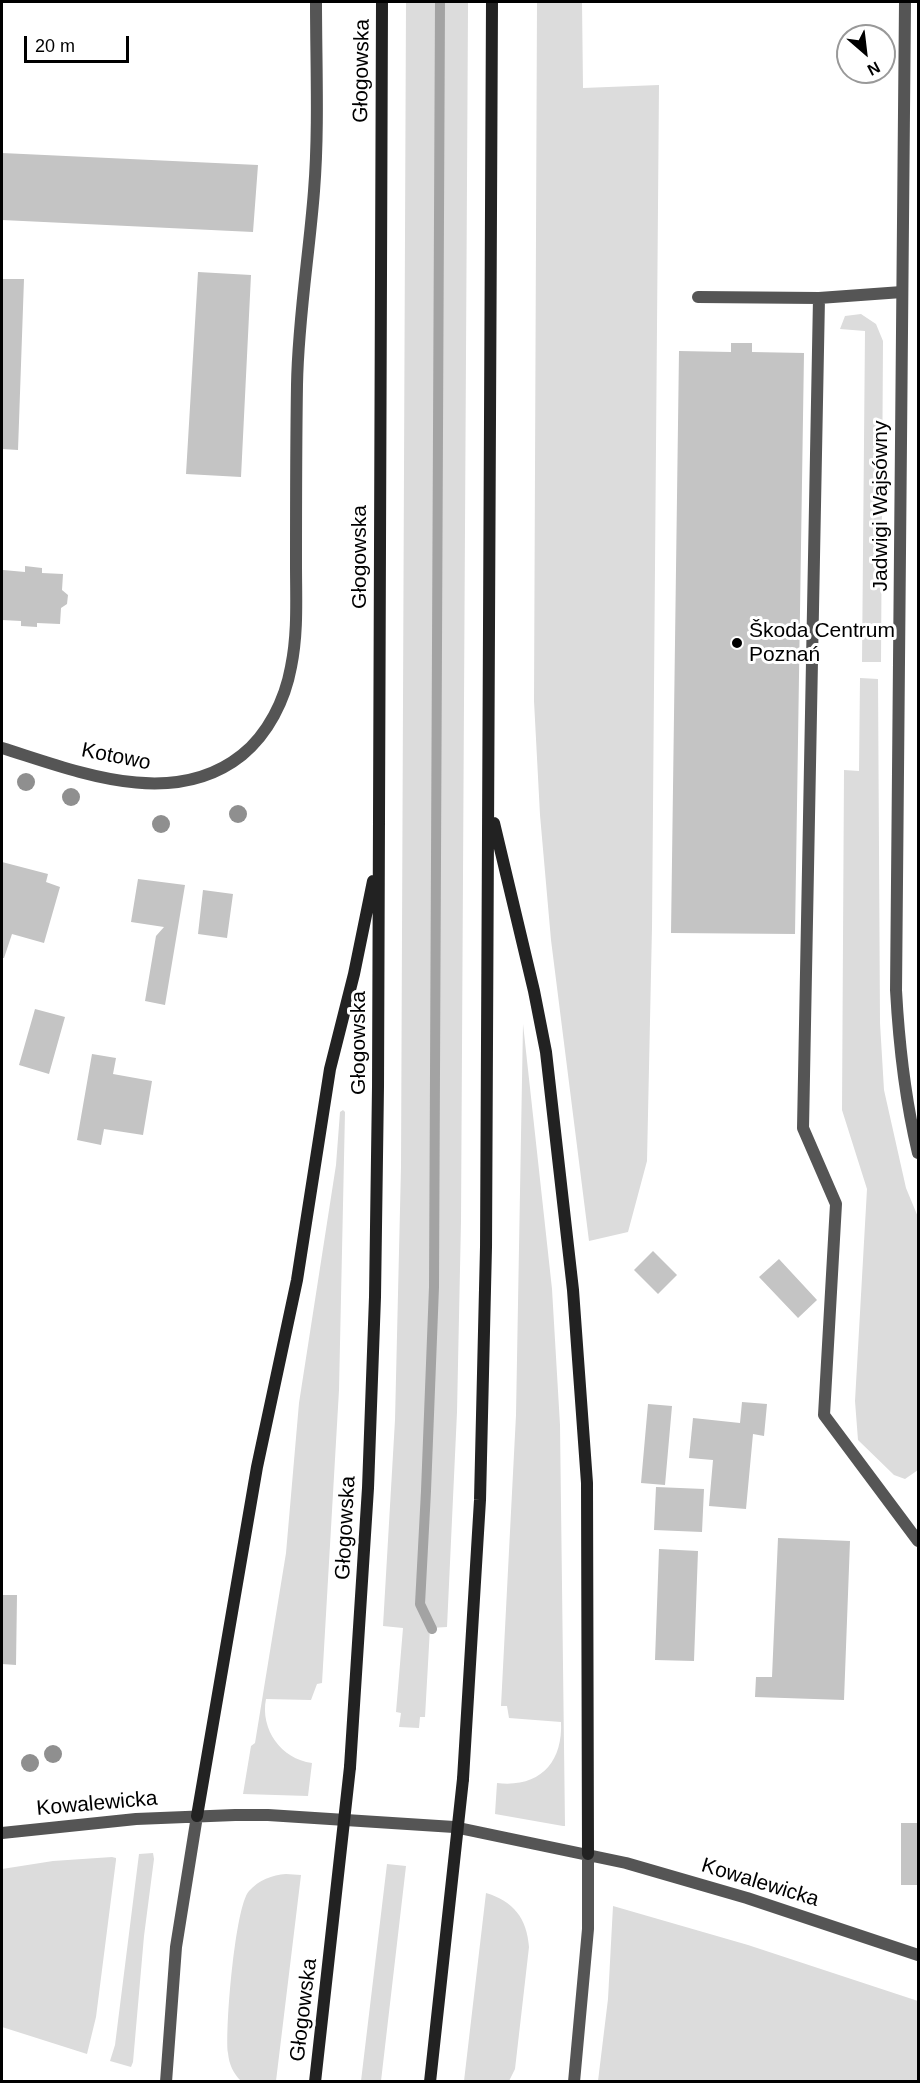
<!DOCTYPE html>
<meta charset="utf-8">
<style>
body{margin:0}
#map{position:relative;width:920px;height:2083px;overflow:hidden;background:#fff;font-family:Arial,sans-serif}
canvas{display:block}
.frame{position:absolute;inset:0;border:3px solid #000;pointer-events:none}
.north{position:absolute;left:836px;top:24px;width:60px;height:60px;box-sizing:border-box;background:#fff;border:2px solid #999;border-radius:50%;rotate:152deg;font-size:16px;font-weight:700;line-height:24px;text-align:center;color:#000}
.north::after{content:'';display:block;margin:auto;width:21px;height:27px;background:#000;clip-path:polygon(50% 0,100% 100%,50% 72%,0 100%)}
.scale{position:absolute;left:24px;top:36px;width:105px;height:27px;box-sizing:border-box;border:3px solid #000;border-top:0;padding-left:8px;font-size:18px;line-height:21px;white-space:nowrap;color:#000;-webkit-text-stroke:4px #fff;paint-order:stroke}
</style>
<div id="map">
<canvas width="920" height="2083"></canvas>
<div class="frame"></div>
<div class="north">N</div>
<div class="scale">20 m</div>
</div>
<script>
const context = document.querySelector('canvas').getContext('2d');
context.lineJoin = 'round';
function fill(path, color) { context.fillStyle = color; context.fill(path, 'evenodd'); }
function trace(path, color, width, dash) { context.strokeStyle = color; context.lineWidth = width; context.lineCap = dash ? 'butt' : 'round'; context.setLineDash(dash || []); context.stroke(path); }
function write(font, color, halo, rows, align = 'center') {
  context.font = font + ' Arial,sans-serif'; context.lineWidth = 6; context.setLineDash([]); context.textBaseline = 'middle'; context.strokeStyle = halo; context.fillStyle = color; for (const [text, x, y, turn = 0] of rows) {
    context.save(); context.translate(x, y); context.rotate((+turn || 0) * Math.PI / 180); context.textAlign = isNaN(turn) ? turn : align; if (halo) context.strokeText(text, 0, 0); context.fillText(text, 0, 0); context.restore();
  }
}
fill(new Path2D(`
 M406 2H468V8L461 1221 457 1412 447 1627 430 1628 425 1717H420L419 1728 399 1727 401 1713 396 1712 403 1628 383 1626 395 1420 401 1167Z
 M537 2H582L583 88 659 85 652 927 647 1161 628 1232 589 1241 551 940 540 815 534 701Z
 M861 314 876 324 883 341 881 662H862L865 331 840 329 845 316Z
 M860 678 878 679 880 1023 884 1090 906 1188 918 1217V1470L905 1479 894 1475 858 1440 855 1401 867 1189 842 1110 844 770 859 771Z
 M523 1024 552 1289 560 1425 565 1826H563L495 1814 497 1783C539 1788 563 1763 561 1722L509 1718 507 1706H501L516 1415Z
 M343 1110 345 1112 339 1390 322 1683 317 1684 311 1700 266 1699C260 1729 281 1759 312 1763L308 1796 243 1794 251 1746 255 1743 286 1553 299 1403 336 1165 340 1112Z
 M153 1853 154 1859 144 1936 133 2062 131 2067 110 2061 115 2045 139 1854Z
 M112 1857 116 1858V1860L96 2017 87 2054 2 2027V1869L53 1861Z
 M387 1864 406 1866 381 2081H361Z
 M286 1874 301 1875 276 2081H241C233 2073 229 2064 228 2053 225 2029 235 1906 249 1891 259 1880 272 1875 286 1874Z
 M486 1893C513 1901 527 1918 529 1947L515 2069 509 2081H464Z
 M613 1906 748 1945 918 2001V2081H598L608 1999Z`), '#dcdcdc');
trace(new Path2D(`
 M432 1629 420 1604 426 1491 434 1287 440 2`), '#a3a3a3', 10);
fill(new Path2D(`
 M2 153 258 165 253 232 2 220Z
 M198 272 251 275 241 477 186 474Z
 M2 279H24L18 450 2 449Z
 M731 343H752V352L804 353 795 934 671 933 679 351 731 352Z
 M25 566 42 568V573L63 574 62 590 68 595 67 604 61 608 60 624 37 623V627L21 626V621L2 620 3 570 25 572Z
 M2 862 48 874 46 882 60 887 44 943 12 934 4 958H2Z
 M138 879 185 885 165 1005 145 1001 156 936 164 927 131 922Z
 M203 890 233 894 227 938 198 934Z
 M35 1009 65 1017 49 1074 19 1065Z
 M92 1054 116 1058 113 1074 152 1081 143 1135 104 1129 101 1145 77 1140Z
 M653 1251 677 1275 658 1294 634 1270Z
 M779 1259 817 1300 798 1318 759 1277Z
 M742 1402 767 1404 764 1436 753 1434 746 1509 709 1506 713 1460 689 1458 693 1418 740 1423Z
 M648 1404 672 1406 665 1485 641 1483Z
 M656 1487 704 1489 702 1532 654 1530Z
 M778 1538 850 1541 844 1700 755 1697 756 1677H772Z
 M659 1549 698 1551 694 1661 655 1660Z
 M2 1595H17L16 1665 2 1664Z
 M901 1823H918V1885H901Z`), '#c4c4c4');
trace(new Path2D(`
 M698 297 819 298 902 292
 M819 298 803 1128 836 1204 824 1415 918 1541`), '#555', 12);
trace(new Path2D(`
 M905 2 896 990C899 1045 905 1099 918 1153
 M2 748C76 771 172 811 242 755 268 734 285 700 291 667 298 633 296 599 296 565 296 505 296 445 297 385 298 320 309 256 314 191 319 129 316 64 316 2`), '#555', 12);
trace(new Path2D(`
 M2 1833 136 1819 235 1815H268L454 1827 626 1863 747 1898 918 1955
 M166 2082 176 1947 197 1816
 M574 2082 588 1929V1854`), '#555', 12);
trace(new Path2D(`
 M494 823 534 991 546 1052 573 1290 587 1483 588 1854
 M350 1767 368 1488 375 1297 378 1087 382 2
 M463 1779 480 1500 486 1247 492 2
 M197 1816 257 1467 297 1280 330 1069 354 974 373 881`), '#222', 12);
trace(new Path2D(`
 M315 2082 350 1767
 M430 2082 463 1779`), '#222', 12);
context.fillStyle = '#8f8f8f';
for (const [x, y] of [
 [26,782],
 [71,797],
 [238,814],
 [161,824],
 [53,1754],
 [30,1763]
]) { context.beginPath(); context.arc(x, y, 9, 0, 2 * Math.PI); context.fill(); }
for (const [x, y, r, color] of [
 [737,643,6,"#000"]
]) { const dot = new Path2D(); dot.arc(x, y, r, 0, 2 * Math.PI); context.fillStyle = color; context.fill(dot); trace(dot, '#fff', 2); }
write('21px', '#000', '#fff', [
 ["Głogowska",362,71,-89],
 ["Jadwigi Wajsówny",881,506,-90],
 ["Głogowska",360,557,-90],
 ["Kotowo",116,757,11],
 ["Głogowska",359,1043,-90],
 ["Głogowska",346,1528,-87],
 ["Kowalewicka",97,1804,-5],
 ["Kowalewicka",760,1883,17],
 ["Głogowska",304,2010,-83]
]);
write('21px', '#000', '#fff', [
 ["Škoda Centrum",749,631],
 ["Poznań",749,655]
], 'left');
</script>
